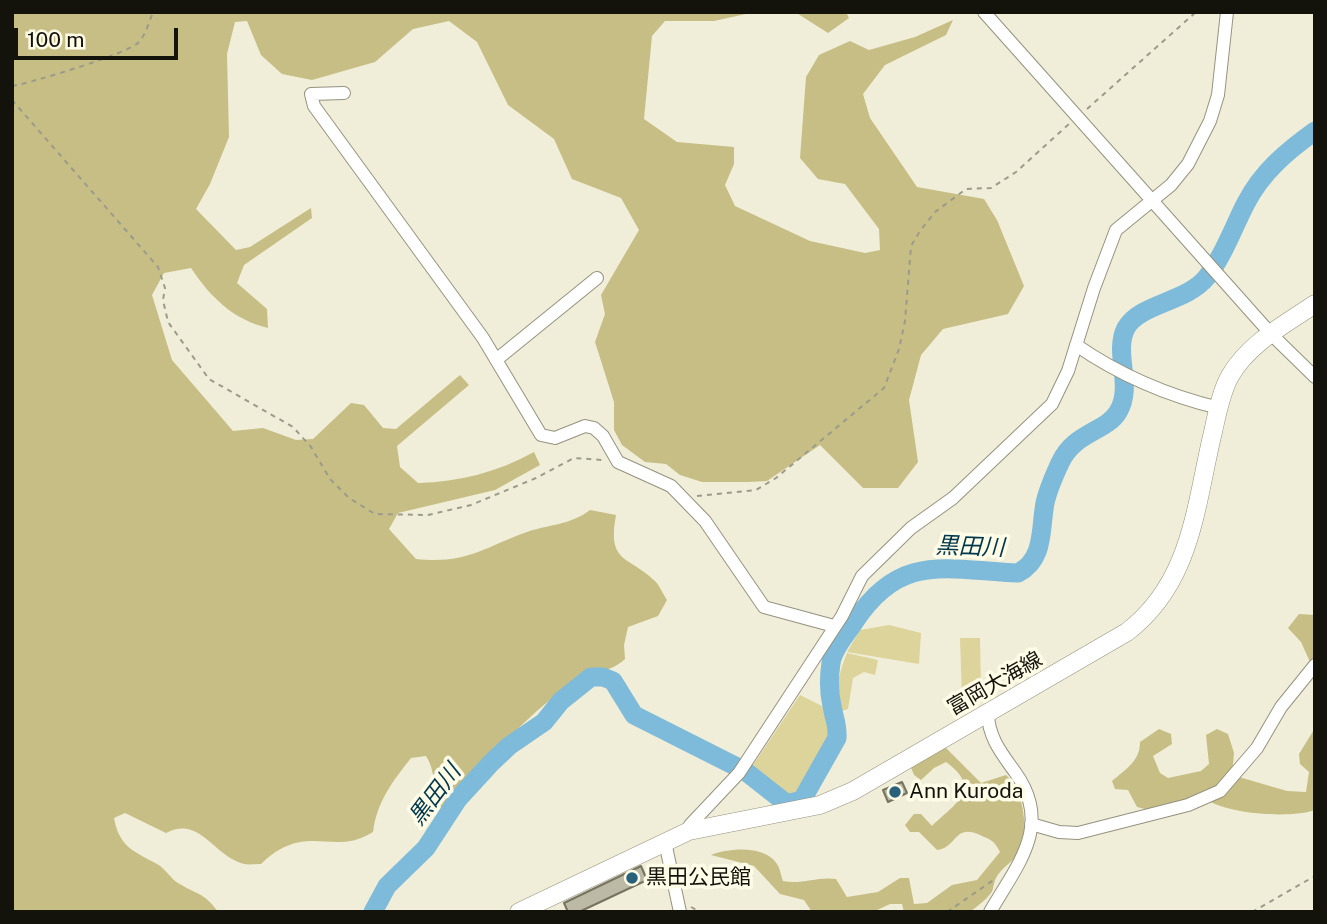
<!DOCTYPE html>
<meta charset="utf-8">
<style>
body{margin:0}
#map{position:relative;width:1327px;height:924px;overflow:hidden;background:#f0eed9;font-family:"Public Sans",sans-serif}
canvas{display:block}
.frame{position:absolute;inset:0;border:14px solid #13120b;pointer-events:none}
.scale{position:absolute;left:14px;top:28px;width:164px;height:32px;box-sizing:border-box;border:4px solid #13120b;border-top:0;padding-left:9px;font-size:21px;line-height:24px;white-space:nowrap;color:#13120b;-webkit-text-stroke:5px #fefbe6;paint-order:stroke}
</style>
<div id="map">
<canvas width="1327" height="924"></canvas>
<div class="frame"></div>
<div class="scale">100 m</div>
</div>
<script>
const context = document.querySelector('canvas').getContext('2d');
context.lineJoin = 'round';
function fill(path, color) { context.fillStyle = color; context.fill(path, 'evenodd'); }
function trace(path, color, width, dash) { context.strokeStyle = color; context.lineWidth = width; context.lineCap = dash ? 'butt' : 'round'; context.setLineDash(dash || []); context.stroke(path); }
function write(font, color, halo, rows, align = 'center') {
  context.font = font + ' "Public Sans","Noto Sans JP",sans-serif'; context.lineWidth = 7; context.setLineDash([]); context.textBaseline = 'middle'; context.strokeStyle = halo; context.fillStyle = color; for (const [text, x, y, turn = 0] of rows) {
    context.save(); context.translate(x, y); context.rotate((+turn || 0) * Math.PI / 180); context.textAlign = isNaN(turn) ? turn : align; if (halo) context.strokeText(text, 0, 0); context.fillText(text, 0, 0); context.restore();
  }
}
fill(new Path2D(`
 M889 625 921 633 919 664 847 652 860 630Z
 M960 638H980L981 691 962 698Z
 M847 653 878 660 875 675 864 672 853 678 848 709 842 711C834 691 839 673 847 653Z
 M800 695 822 706 831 733 826 749 801 791 790 795 751 768Z`), '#dcd49b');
fill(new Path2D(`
 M12 12H755L714 21H665L652 36 644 119 677 142 734 147V164L725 185 735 206 810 241 865 253 880 250 879 229 845 184 818 179 800 158 806 77 819 55 850 41 869 50 915 37 953 20 946 35 885 65 863 94 870 118 917 187 984 199 997 220 1024 286 1008 314 943 329 921 355 909 400 918 462 898 488H863L820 445 767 481 749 482H702L680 475 666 464 645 462 622 445 614 430V402L595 342 605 314 601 295 639 230 621 198 572 179 554 139 508 105 477 42 449 21 413 29 375 62 312 80 282 74 261 55 247 21 235 22 227 54 229 137 210 184 196 209 236 250 250 247 311 208 312 218 244 265 237 283 267 309 268 328C234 320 210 297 191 268L164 273 152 295 172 360 233 431 263 428 296 440 313 439 351 403 364 405 383 428 396 429 460 375 469 385 397 446 400 467 418 483C459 482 498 472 534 452L540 465 495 490 398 513 389 529 416 559C466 564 481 549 524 533 548 524 569 526 590 510L616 515C607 564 628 555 655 581 660 586 663 594 667 600L658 616 628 627 624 645 625 659C606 676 594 668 573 682 528 714 474 771 441 816 431 793 438 775 426 756L411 758C393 781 377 801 373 832 332 858 307 820 261 864 256 864 249 865 244 864 213 856 200 815 166 833L125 813 114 818C119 847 135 852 157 864 166 869 170 878 178 883 197 895 204 892 218 912H12Z
 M795 12H846L849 18 828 33Z
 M1299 614 1315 615V673L1301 642 1288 628Z
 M1315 728V810C1290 819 1222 814 1203 797L1149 810 1137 807 1128 790 1115 789 1112 781C1126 769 1140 761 1140 742L1159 729 1171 734 1172 744 1153 756 1160 773 1168 778 1201 771 1209 764 1206 735 1217 729 1228 734 1234 753 1232 775 1287 791 1306 792 1309 772 1300 764 1299 754Z
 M944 746 981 783 1006 775C1024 790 1030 833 1018 853 1012 863 1001 868 996 878 993 883 994 889 991 893 985 901 977 906 970 912H904L902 904H890L873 912H812L804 900 780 894 754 866 711 855C729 848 765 845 777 864 780 868 781 876 783 881 801 885 818 876 836 879L847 897 878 892 900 878H909L914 904 927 903 952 885 977 880 1000 852C994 840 991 840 980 835 954 823 957 848 937 850L919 832H910L905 825 914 814H921L932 826C956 803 983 789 946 762L934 768 921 780 914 775 910 765Z`), '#c6be84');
trace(new Path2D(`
 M373 912 387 886 426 848 458 799 491 763 509 746 544 722 561 701 591 677H603L613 681 634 715 745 771 787 804 802 800 837 738C838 725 834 718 832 706 829 693 829 676 831 663 833 648 847 634 855 621 901 552 946 570 1018 573 1045 559 1040 529 1045 503 1048 489 1054 476 1060 463 1074 432 1106 432 1118 412 1134 386 1113 353 1126 328 1139 304 1186 302 1206 278 1223 257 1233 228 1246 203 1262 172 1287 151 1315 131`), '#7ebada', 19);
const building = new Path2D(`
 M902 782 907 793 888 802 883 790Z
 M641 866 647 880 579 912H568L564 903Z`);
fill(building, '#bcb9a5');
trace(building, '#767361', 2);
const street = new Path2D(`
 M984 12 1271 334 1315 377
 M344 93 311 94 314 106 483 338 541 435 555 438 585 426 594 428 603 436 618 462 671 486 705 521 764 607 834 626
 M1076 345C1118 374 1169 396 1219 408
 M496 360 597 278
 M988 713C988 737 1002 754 1015 772 1054 826 1016 866 990 912
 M1031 824 1059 832 1078 833 1188 805 1220 791 1257 748 1281 707 1315 665
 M689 831 690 825 739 773 842 616 862 576 911 528 953 498 1052 404 1068 371 1094 288 1116 230 1171 185 1188 164 1210 121 1218 95 1227 12
 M665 842 680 912`);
const secondary = new Path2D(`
 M519 912 689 831 820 805 853 791 1127 632C1192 582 1195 507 1213 432 1217 414 1221 392 1230 376 1248 344 1285 324 1315 304`);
trace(street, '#95927f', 14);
trace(secondary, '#95927f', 19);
trace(new Path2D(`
 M12 86C31 83 130 53 139 42 146 34 149 22 153 12
 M12 100 158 267 165 288 163 300 168 322 209 379 293 427 311 447 330 479 349 498 375 514 428 515 471 505 536 478 574 458 603 460
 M1087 109 1196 12
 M697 496 756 490 776 478 884 388 899 349 905 321 911 246 920 231 935 212 966 189 991 188 1016 172 1069 124
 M691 907 700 912
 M947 912 995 879
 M1252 912 1315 876`), '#9c9b8b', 2, [5, 5]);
trace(street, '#fff', 12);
trace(secondary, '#fff', 18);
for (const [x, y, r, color] of [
 [895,792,7,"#29607a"],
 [632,878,7,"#29607a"]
]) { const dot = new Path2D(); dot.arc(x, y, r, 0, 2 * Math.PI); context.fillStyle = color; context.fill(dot); trace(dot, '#fefbe6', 2.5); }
write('21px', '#13120b', '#fefbe6', [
 ["富岡大海線",995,684,-30]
]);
write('21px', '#13120b', '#fefbe6', [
 ["Ann Kuroda",909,792],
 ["黒田公民館",646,878]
], 'left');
write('italic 23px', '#00374c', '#fefbe6', [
 ["黒田川",970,547,2],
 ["黒田川",435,795,-53]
]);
</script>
